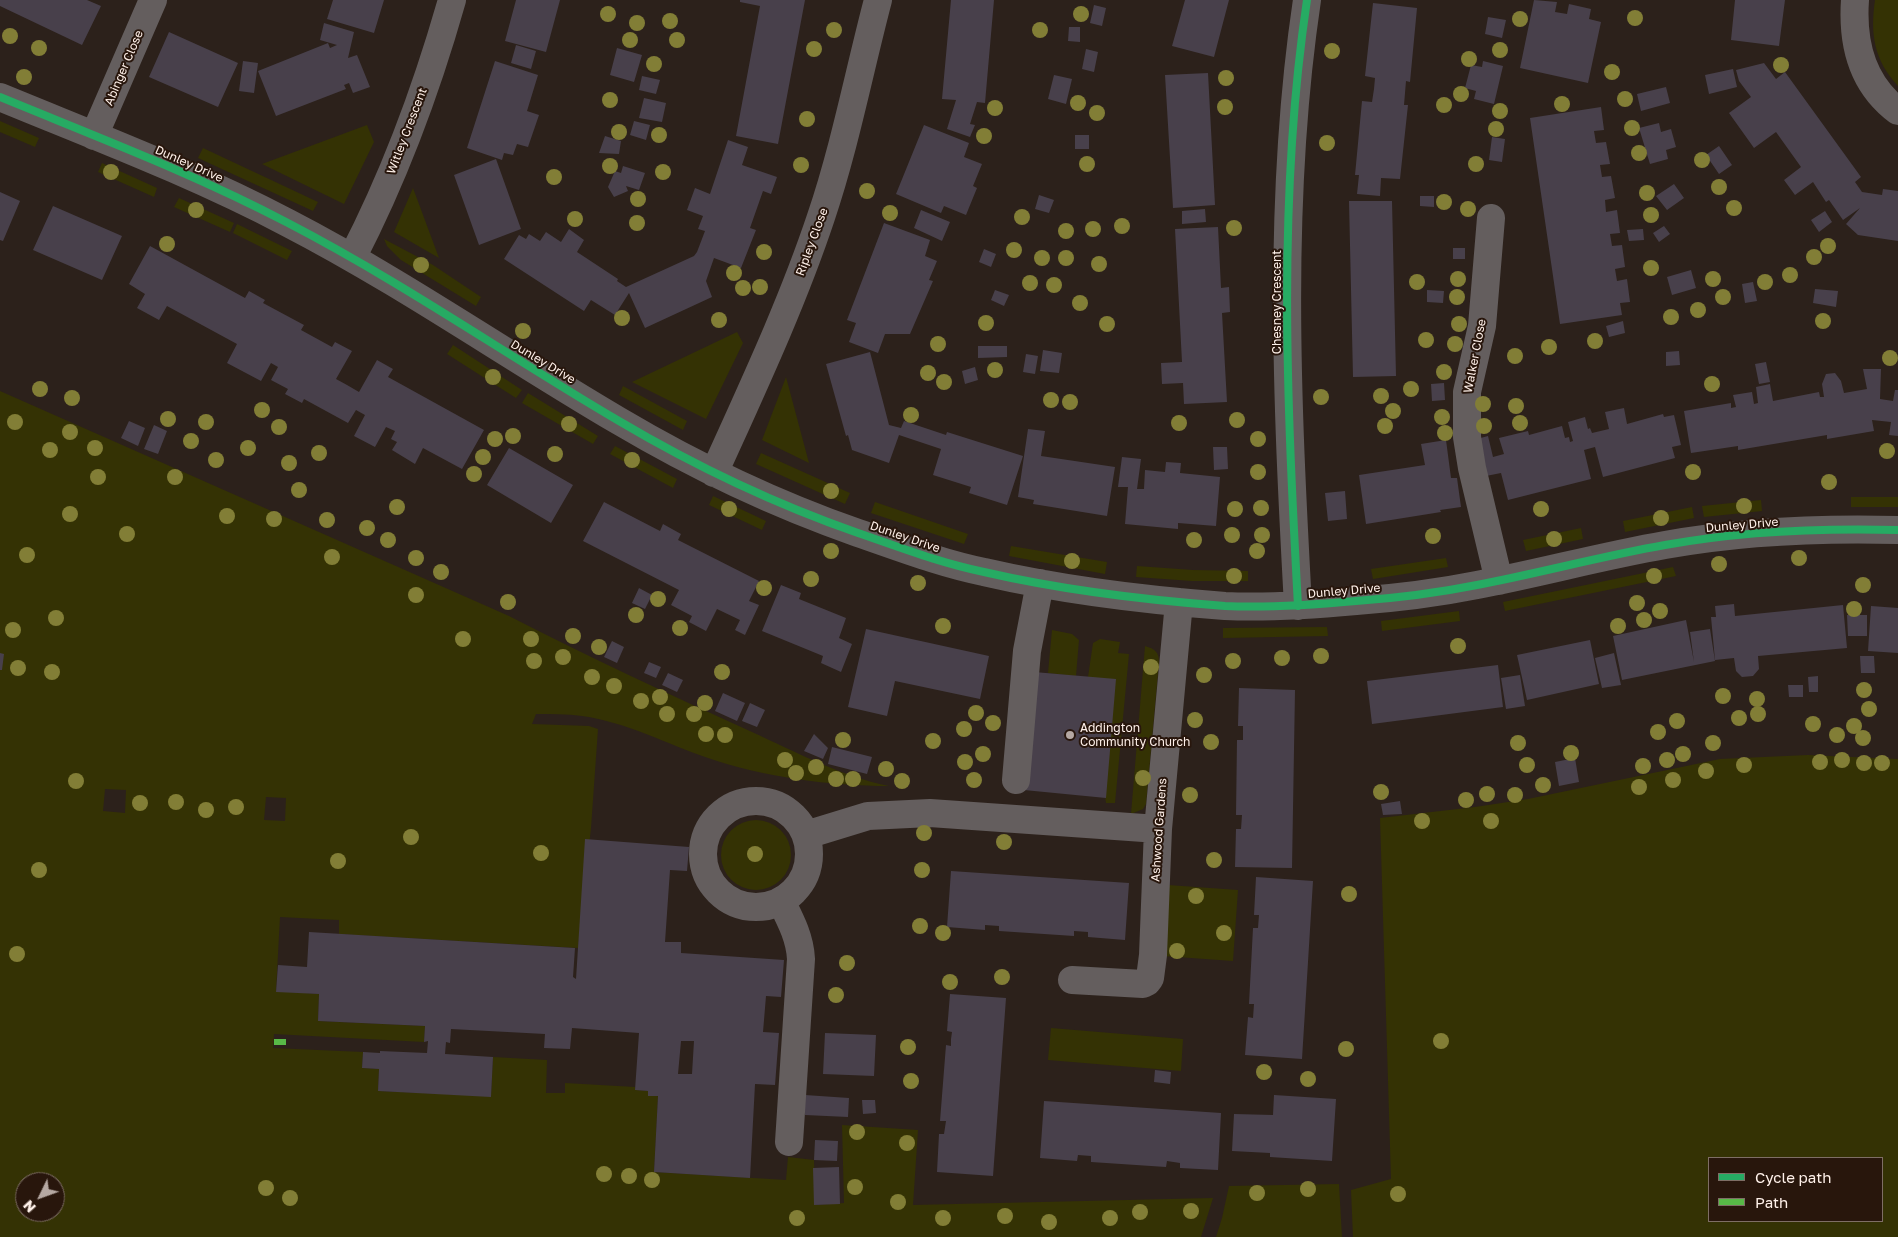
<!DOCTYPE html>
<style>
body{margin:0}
#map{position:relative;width:1898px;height:1237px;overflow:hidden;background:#2c211b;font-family:"Golos Text",sans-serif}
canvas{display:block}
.legend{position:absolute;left:1708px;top:1157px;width:175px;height:65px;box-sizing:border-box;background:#28160c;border:1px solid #7e6e65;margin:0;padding:6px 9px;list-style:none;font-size:15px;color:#fff1ea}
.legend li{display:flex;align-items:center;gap:10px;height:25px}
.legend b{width:25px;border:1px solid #7e6e65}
.north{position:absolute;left:15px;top:1172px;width:50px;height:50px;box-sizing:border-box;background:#28160c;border:1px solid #7e6e65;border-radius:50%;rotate:228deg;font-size:14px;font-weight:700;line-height:20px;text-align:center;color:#fff1ea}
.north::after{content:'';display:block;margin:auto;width:18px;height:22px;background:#b5a8a2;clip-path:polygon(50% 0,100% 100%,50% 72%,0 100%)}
</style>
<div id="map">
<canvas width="1898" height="1237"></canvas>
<ul class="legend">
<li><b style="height:6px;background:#26ab63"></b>Cycle path</li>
<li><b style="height:6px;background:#58b947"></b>Path</li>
</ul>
<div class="north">N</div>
</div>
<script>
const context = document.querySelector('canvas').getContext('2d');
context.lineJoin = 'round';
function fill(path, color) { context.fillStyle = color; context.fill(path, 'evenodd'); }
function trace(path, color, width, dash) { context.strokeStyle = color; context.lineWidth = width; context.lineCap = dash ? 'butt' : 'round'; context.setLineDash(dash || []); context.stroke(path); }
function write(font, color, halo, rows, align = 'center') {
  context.font = font + ' "Golos Text",sans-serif'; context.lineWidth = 4; context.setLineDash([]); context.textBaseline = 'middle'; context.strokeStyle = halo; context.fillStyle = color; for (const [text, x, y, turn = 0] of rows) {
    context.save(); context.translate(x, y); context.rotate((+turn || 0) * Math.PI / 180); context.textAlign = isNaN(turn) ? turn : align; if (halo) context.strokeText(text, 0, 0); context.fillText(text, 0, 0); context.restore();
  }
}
fill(new Path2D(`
 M1875 0H1898V86C1874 60 1870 34 1875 0Z
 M0 121 39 138 35 147 0 132Z
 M367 125 374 142 344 204 262 164Z
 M203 148 318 202 313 211 198 158Z
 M102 163 157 188 154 197 98 172Z
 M413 188 439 258 394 232Z
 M179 198 234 223 230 232 174 207Z
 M237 224 292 251 287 260 233 233Z
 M384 239 433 265 481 297 476 306 401 260 387 246Z
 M737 332 743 343 706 419 632 382Z
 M453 345 522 390 516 398 447 354Z
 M786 377 809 463 762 440Z
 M623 386 687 421 683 430 619 395Z
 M0 391 509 616C589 657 670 695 752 732 796 752 840 776 889 786 830 786 764 777 708 758 667 744 626 722 582 716 567 714 551 714 536 714L532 724 589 726 598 729 591 828 578 948 339 934V920L280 917 276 991 319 994 318 1021 425 1026 424 1042 274 1034 273 1048 363 1052 362 1068 379 1069 378 1091 491 1096 493 1057 547 1060 546 1093H565V1083L635 1087V1090L648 1091V1096H658L654 1172 786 1180 788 1157 814 1160 815 1205 844 1203 842 1125 918 1130 913 1205 1213 1198 1201 1237H0ZM105 789 126 790 125 813 103 811ZM266 797 286 798 285 821 264 820ZM25 1182H55V1212H25Z
 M528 393 598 436 593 444 522 403Z
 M615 446 677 479 673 488 610 454Z
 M761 453 850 493 845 504 756 464Z
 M713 496 766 521 762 530 709 505Z
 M1851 497H1898V507H1851Z
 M1761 500 1762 511 1704 517 1702 506Z
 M875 502 968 534 964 544 871 513Z
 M1692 507 1694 518 1625 532 1623 521Z
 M1581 528 1583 539 1526 551 1523 540Z
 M1011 546 1107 562 1105 574 1009 556Z
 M1446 558 1448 567 1373 579 1371 569Z
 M1137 566 1193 570 1248 571V581H1192L1136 577Z
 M1673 567 1676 576 1505 611 1503 602Z
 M1459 611 1460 621 1382 631 1381 621Z
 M1327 627 1328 636 1223 638V628Z
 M1052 630 1072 634 1079 640 1076 676 1048 673Z
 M1100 639 1120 642 1118 653 1129 654 1115 803H1106L1088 677 1093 643Z
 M1145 646C1155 649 1159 652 1159 662L1146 804 1143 809 1131 814Z
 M1808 755 1898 759V1237H1353L1351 1190 1391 1179 1380 818 1475 807 1528 799 1720 759ZM1882 1158V1221H1709V1158Z
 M721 855a35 35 0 1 1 70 0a35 35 0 1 1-70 0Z
 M1168 885 1238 890 1233 961 1163 956Z
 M1051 1028 1183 1039 1181 1071 1048 1060Z
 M1339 1184 1342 1237H1216L1222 1218 1229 1186Z`), '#343204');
fill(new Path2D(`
 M0 0H87L101 6 82 45 0 6Z
 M333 0H384L374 33 327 19Z
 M516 0H560L546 52 505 41Z
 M740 0H805L778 144 736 136 760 6 740 2Z
 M951 0H994L985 103 977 102 970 124 975 125 970 137 947 129 956 100 942 99Z
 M1185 0H1229L1214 57 1172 46Z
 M1534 0 1557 2 1555 12 1567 14 1569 4 1591 9 1589 19 1601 22 1588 83 1520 68Z
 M1735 0H1785L1779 46 1731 40Z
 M1373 3 1417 8 1410 82 1406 81 1404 105H1408L1400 179 1381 178 1380 196 1357 194 1359 175H1355L1362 101 1372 102 1374 89 1375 78 1365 76Z
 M1094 5 1106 8 1102 26 1090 23Z
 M1488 17 1506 20 1502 38 1485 34Z
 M324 23 354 32 348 58 357 55 370 87 353 93 349 83 344 85 346 89 276 116 258 71 328 43 330 48 337 45 320 40Z
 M1069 27H1080V42L1068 41Z
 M169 32 238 63 218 107 149 77Z
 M516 45 536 51 531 69 511 63Z
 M617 48 642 55 634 82 610 75Z
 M1086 49 1098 52 1094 72 1082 69Z
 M243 61 258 63 254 93 239 91Z
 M495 61 538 75 527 111 539 115 528 147 517 144 513 155 504 153 502 160 467 148Z
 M1483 61 1503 66 1494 104 1474 99 1476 91 1465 88 1471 65 1482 67Z
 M1764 63 1776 79 1785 72 1861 177 1855 182 1862 192 1882 195 1883 189 1898 191V241L1858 235 1846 224 1860 208 1843 220 1829 200 1826 202 1813 182 1795 195 1784 180 1801 167 1776 132 1754 148 1729 113 1751 97 1739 81 1736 70Z
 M1733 69 1737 87 1709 94 1705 75Z
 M1208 73 1215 205 1173 208 1165 75Z
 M1054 75 1072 79 1066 104 1048 99Z
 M642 76 660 80 656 94 639 90Z
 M1666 87 1670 103 1641 111 1637 94Z
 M644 98 666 103 662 122 639 118Z
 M1601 107 1604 130 1594 131 1596 143 1606 142 1610 164 1600 165 1602 177 1611 176 1615 198 1605 200 1606 212 1617 210 1620 233 1610 234 1612 246 1622 245 1625 267 1615 269 1617 281 1627 279 1630 302 1620 303 1622 315 1560 324 1530 118Z
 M634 121 650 125 646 140 630 135Z
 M1659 123 1661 132 1671 129 1676 147 1666 150 1668 159 1650 164 1639 128Z
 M924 125 969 143 964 157 982 164 973 186 977 188 966 215 944 206 941 213 896 194Z
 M1075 135H1089V149H1075Z
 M605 136 621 141 619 154 599 153Z
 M1492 137 1505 139 1502 162 1489 160Z
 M728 140 748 147 742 165 777 177 771 194 763 191 750 228 756 230 741 268 714 258 706 281 712 297 645 328 629 293 615 315 591 300 584 311 504 259 519 235 526 239 529 234 540 241 546 232 561 242 569 229 584 240 577 252 618 279 617 281 626 287 694 256 697 252 705 231 698 229 703 216 687 210 695 188 710 194Z
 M1719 146 1732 165 1719 174 1706 155Z
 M496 159 521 229 479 245 454 175Z
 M623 166 645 173 639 190 626 186 628 191 614 197 608 187 615 171 621 173Z
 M1674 184 1684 198 1667 210 1656 196Z
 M0 192 20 201 3 241 0 240Z
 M1039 195 1054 200 1049 213 1035 209Z
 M1420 196H1434V207L1420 206Z
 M1349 201H1392L1396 376 1353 377Z
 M53 206 122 236 102 280 33 250Z
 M1205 209 1206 222 1182 224V211Z
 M921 210 950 222 942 241 914 228Z
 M1825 211 1832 222 1819 232 1811 220Z
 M884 223 930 240 925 256 937 261 929 280 933 281 910 334H885L878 353 849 342 856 323 847 320Z
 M1664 226 1670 234 1659 242 1653 233Z
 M1218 227 1221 288 1229 287 1230 312 1222 313 1227 402 1184 404 1183 383 1162 384 1161 363 1182 362 1175 229Z
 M1643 229 1644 240 1629 241 1627 230Z
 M150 246 245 298 249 291 265 300 263 303 304 325 301 330 332 347 335 342 352 351 336 379 347 385 359 392 377 360 393 369 388 377 484 430 462 469 423 448 415 464 392 450 397 442 391 439 395 431 386 427 375 447 354 436 365 415 356 410 348 423 304 399 302 403 285 394 288 389 271 380 278 367 271 363 261 381 227 363 237 344 167 306 159 320 137 308 145 294 129 284Z
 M1453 248H1465V259H1453Z
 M984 249 996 254 991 267 979 262Z
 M1691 270 1696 288 1672 295 1667 277Z
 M1753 282 1757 301 1745 303 1742 284Z
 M1815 289 1838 291 1836 307 1813 303Z
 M995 290 1009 295 1004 306 991 300Z
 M1427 290 1444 291 1443 303 1427 302Z
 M1623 321 1625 333 1609 337 1606 326Z
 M978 346H1007V357L978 358Z
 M1043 350 1062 353 1059 373 1040 371Z
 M1679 351 1680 365 1666 366V352Z
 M870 352 889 425 901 428 904 421 946 435 947 432 1023 456 1007 505 969 493 971 487 933 475 941 449 899 435 889 463 852 450 848 435 846 436 826 364Z
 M1026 354 1038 356 1035 374 1023 372Z
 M1766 362 1770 382 1759 384 1755 364Z
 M975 367 978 380 965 384 962 371Z
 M1863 369H1881L1880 399 1893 401 1895 390H1898V436L1889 435 1891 422 1872 420 1874 431 1827 439V435L1738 450V446L1691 453 1684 411 1731 403V408L1736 407 1733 395 1752 392 1754 404 1758 403 1756 387 1770 384 1773 401 1819 392 1820 397H1824L1822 384 1826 374 1835 373 1841 381 1844 393 1867 389Z
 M1444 383 1445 400 1432 401 1431 384Z
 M1624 408 1627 424 1663 414 1664 417 1674 415 1681 445 1672 447 1675 458 1603 477 1595 447 1584 450 1591 479 1508 500 1501 473 1486 476 1477 439 1488 436 1493 457 1504 454 1499 438 1528 431 1529 435 1562 426 1565 438 1569 437 1570 442 1573 441 1568 422 1585 417 1588 429 1590 428 1592 433 1609 429 1605 412Z
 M129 421 145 428 138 446 121 438Z
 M154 425 167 431 158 454 144 449Z
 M1028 429 1045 431 1041 456 1115 467 1107 516 1033 504 1034 500 1018 497Z
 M1446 440 1451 478H1457L1461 507 1440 510 1441 512 1366 524 1359 475 1425 465 1421 444Z
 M1213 447H1227L1228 469 1214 470Z
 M509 448 573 485 551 523 487 485Z
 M1122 457 1141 459 1137 489H1144L1145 470 1165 472 1166 462 1181 463 1180 473 1220 477 1216 526 1178 523V529L1125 524 1128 487H1118Z
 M1345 491 1347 519 1328 521 1325 493Z
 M604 502 660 531 663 524 681 534 678 540 759 581 749 601 759 605 745 635 735 630 740 620 717 609 706 631 689 622 692 616 671 605 679 590 583 541Z
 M781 585 801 593 799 599 846 618 839 638 852 644 841 672 821 663 823 656 762 631Z
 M639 588 652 595 645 609 632 603Z
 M1734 604 1735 616 1843 605 1847 648 1758 656 1759 669 1753 676 1742 677 1736 671 1734 658 1715 660 1711 617H1716L1715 606Z
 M1871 606 1898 608V653L1868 651Z
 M1847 615H1867V636H1848Z
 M1686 620 1694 662 1690 632 1710 629 1715 661 1622 680 1613 636Z
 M866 629 989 656 980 699 895 681 887 716 848 707Z
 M1590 640 1599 684 1527 700 1517 655Z
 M612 641 624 647 617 663 604 657Z
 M0 653 4 654 2 670H0Z
 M1614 653 1621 685 1602 688 1595 658Z
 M1860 656H1874L1875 673H1861Z
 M649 662 661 667 656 678 644 673Z
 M1498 665 1503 707 1372 724 1367 681Z
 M1034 672 1116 679 1106 798 1024 790Z
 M668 673 683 680 677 692 662 685Z
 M1520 675 1525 706 1506 709 1501 678Z
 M1818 676V692H1809L1808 677Z
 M1788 685H1803V697H1789Z
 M1239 688 1295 690 1292 868 1235 867 1236 829H1241L1242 815H1236L1237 740H1243V726H1238Z
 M723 693 745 703 737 721 715 711Z
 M750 703 765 710 757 727 742 721Z
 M814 734 828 748 823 759 804 751Z
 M832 747 872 757 867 774 828 764Z
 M1575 758 1579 782 1559 786 1555 762Z
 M1400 801 1402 814 1383 815 1381 804Z
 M585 839 689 847 687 871 670 870 665 942H681V953L784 960 781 997 766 996 763 1032 779 1033 775 1085 755 1084 750 1178 654 1172 658 1096H648V1091L635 1090 639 1033 572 1028 570 1049 544 1048 545 1034 451 1029 450 1043 446 1042 445 1054 493 1057 491 1097 378 1091 379 1069 362 1068 363 1052 380 1053V1051L427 1053 428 1041 424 1042 425 1026 318 1021 319 994 276 992 278 965 307 967 309 932 575 948 573 977 576 979ZM681 1041H694L692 1074H678Z
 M951 871 1129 883 1125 940 1088 937V932L1074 931V936L999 931V926L985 925V930L947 927Z
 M1256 877 1313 881 1302 1059 1245 1055 1248 1017 1253 1018 1254 1004H1249L1253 928H1258L1259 915H1254Z
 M950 994 1006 998 993 1176 937 1172 939 1134H944L946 1121H940L946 1045 951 1046V1039L952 1032 947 1031Z
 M825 1033 876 1035 874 1076 823 1074Z
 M1155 1070 1171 1072 1170 1084 1154 1082Z
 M805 1095 849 1098 848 1117 805 1115Z
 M1274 1095 1336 1099 1332 1161 1270 1157V1153L1232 1151 1234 1114 1273 1115Z
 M862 1100H875L876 1113 863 1114Z
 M1044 1101 1221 1113 1218 1170 1180 1168V1163L1167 1161 1166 1167 1091 1162V1156L1078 1155 1077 1161 1040 1158Z
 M815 1140 838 1141 837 1161 814 1160Z
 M839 1167 840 1204 814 1205 813 1168Z`), '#48404b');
trace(new Path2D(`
 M1855 0C1852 43 1862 84 1898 111
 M0 97C97 137 195 174 288 223 402 282 508 356 619 421 695 466 775 504 858 533 899 547 940 563 984 572 1062 590 1144 600 1225 606 1269 608 1312 605 1356 601 1397 598 1437 593 1477 585 1540 573 1602 556 1665 545 1742 531 1821 528 1898 530
 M94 136 153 0
 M1491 218 1482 326 1467 392V437L1472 468 1499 581
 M352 258C394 177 427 88 452 0
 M714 473C752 389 792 304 821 217 845 146 859 72 878 0
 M1298 606C1287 404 1277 200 1307 0
 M1016 780 1027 651 1040 583
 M703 854a53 53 0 1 1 106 0a53 53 0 1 1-106 0Z
 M806 835 868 816 930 813 1158 829
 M781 901C791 921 800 938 801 959L789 1142
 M1072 980 1143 984 1147 982 1150 978 1153 955 1158 829 1179 602`), '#645e5e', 28);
trace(new Path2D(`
 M274 1042H292`), '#58b947', 6, [12, 6]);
trace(new Path2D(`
 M0 97C97 137 195 174 288 223 402 282 508 356 619 421 695 466 775 504 858 533 899 547 940 563 984 572 1062 590 1144 600 1225 606 1269 608 1312 605 1356 601 1397 598 1437 593 1477 585 1540 573 1602 556 1665 545 1742 531 1821 528 1898 530
 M1298 606C1287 404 1277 200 1307 0`), '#26ab63', 8);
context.fillStyle = '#827e36';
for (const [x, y] of [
 [608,14],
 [1081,14],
 [1635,18],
 [1520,19],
 [670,21],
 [637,23],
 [834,30],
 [1040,30],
 [10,36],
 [630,40],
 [677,40],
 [39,48],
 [814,49],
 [1500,50],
 [1332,51],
 [1469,59],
 [654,64],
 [1781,65],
 [1612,72],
 [24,77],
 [1226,78],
 [1461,94],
 [1625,99],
 [610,100],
 [1078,103],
 [1562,104],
 [1444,105],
 [1225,107],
 [995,108],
 [1500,111],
 [1097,113],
 [807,119],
 [1632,128],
 [1496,129],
 [619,132],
 [659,135],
 [984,136],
 [1327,143],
 [1639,153],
 [1702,160],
 [1087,164],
 [1476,164],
 [801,165],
 [610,166],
 [111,172],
 [663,172],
 [554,177],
 [1719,187],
 [867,191],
 [1647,193],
 [638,199],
 [1444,202],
 [1734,208],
 [1468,209],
 [196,210],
 [890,213],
 [1651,215],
 [1022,217],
 [575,219],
 [637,223],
 [1122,226],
 [1234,228],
 [1093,229],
 [1066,231],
 [167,244],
 [1828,246],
 [1014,250],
 [764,252],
 [1814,257],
 [1042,258],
 [1066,258],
 [1099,264],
 [421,265],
 [1651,268],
 [734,273],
 [1790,275],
 [1458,279],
 [1713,279],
 [1417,282],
 [1765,282],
 [1030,283],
 [1054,285],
 [760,287],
 [743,288],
 [1457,297],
 [1723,297],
 [1080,303],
 [1698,310],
 [1671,317],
 [622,318],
 [719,320],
 [1823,321],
 [986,323],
 [1107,324],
 [1459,324],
 [523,331],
 [1426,340],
 [1595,341],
 [938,344],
 [1455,344],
 [1549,347],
 [1515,356],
 [1890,358],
 [995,370],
 [1444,372],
 [928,373],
 [493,377],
 [944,382],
 [1712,384],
 [40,389],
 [1411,389],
 [1381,396],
 [1321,397],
 [72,398],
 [1051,400],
 [1070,402],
 [1483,404],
 [1516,406],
 [262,410],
 [1393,411],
 [911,415],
 [1442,417],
 [168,419],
 [1237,420],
 [15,422],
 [206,422],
 [1179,423],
 [1520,423],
 [569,424],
 [1385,426],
 [1484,426],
 [279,427],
 [70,432],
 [1445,433],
 [513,436],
 [495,439],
 [1258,439],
 [191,441],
 [95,448],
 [248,448],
 [50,450],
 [1887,451],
 [319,453],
 [555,454],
 [483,457],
 [216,460],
 [632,460],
 [289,463],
 [1258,472],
 [1693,472],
 [474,474],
 [98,477],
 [175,477],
 [1829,482],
 [299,490],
 [831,491],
 [1744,506],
 [397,507],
 [1261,508],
 [729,509],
 [1235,509],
 [1541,509],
 [70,514],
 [227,516],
 [1661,518],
 [274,519],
 [327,520],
 [367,528],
 [127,534],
 [1232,535],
 [1262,535],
 [1433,536],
 [1554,539],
 [388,540],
 [1194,540],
 [831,551],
 [1257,551],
 [27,555],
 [332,557],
 [416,558],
 [1799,558],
 [1072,561],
 [1719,564],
 [441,572],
 [1234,576],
 [1654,576],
 [811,579],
 [918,583],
 [1863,585],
 [764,588],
 [416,595],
 [658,599],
 [508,602],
 [1637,603],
 [1854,609],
 [1660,611],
 [636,615],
 [56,618],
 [1644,620],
 [943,626],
 [1618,626],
 [680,628],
 [13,630],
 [573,636],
 [463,639],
 [531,639],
 [1458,646],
 [599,647],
 [1321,656],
 [563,657],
 [1282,658],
 [534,661],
 [1233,661],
 [1151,667],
 [18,668],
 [52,672],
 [722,672],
 [1204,675],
 [592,677],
 [614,686],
 [1864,690],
 [1723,696],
 [660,697],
 [1757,699],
 [641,701],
 [705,703],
 [1869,709],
 [976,713],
 [667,714],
 [694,714],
 [1758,714],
 [1739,718],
 [1195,720],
 [1677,721],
 [993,723],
 [1813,724],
 [1854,726],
 [964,729],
 [1658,732],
 [706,734],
 [725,735],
 [1837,735],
 [1863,738],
 [843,740],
 [933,741],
 [1211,742],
 [1518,743],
 [1713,743],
 [1571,753],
 [983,754],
 [1683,754],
 [785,760],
 [1667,760],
 [1842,760],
 [965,762],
 [1820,762],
 [1864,763],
 [1882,763],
 [1527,765],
 [1744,765],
 [1643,766],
 [816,767],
 [886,769],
 [1706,771],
 [796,773],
 [1143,778],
 [836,779],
 [853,779],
 [974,780],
 [1673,780],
 [76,781],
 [902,781],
 [1543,785],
 [1639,787],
 [1381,792],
 [1487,794],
 [1190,795],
 [1515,795],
 [1466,800],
 [176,802],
 [140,803],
 [236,807],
 [206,810],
 [1422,821],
 [1491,821],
 [924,833],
 [411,837],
 [1004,842],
 [541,853],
 [755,854],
 [1214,860],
 [338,861],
 [39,870],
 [922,870],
 [1349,894],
 [1196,896],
 [920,926],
 [943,933],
 [1224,933],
 [1177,951],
 [17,954],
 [847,963],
 [1002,977],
 [950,982],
 [836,995],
 [1441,1041],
 [908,1047],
 [1346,1049],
 [1264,1072],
 [1308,1079],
 [911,1081],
 [857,1132],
 [907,1143],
 [604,1174],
 [629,1176],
 [652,1180],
 [855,1187],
 [266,1188],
 [1308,1189],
 [1257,1193],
 [1398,1194],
 [290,1198],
 [898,1202],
 [1191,1211],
 [1140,1212],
 [1005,1216],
 [797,1218],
 [943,1218],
 [1110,1218],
 [1049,1222]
]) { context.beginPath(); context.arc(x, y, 8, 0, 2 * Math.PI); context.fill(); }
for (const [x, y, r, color] of [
 [1070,735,5,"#b5a8a2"]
]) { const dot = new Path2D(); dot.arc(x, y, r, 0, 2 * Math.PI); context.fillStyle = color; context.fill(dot); trace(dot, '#28160c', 2); }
write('12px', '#fff1ea', '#28160c', [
 ["Abinger Close",124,68,-67],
 ["Witley Crescent",407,131,-69],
 ["Dunley Drive",189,164,24],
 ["Ripley Close",812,242,-70],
 ["Chesney Crescent",1277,302,-90],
 ["Walker Close",1475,356,-79],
 ["Dunley Drive",543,362,31],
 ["Dunley Drive",1742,525,-5],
 ["Dunley Drive",905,537,19],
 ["Dunley Drive",1344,591,-5],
 ["Ashwood Gardens",1159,830,-86]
]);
write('12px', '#fff1ea', '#28160c', [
 ["Addington",1080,728],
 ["Community Church",1080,742]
], 'left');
</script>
